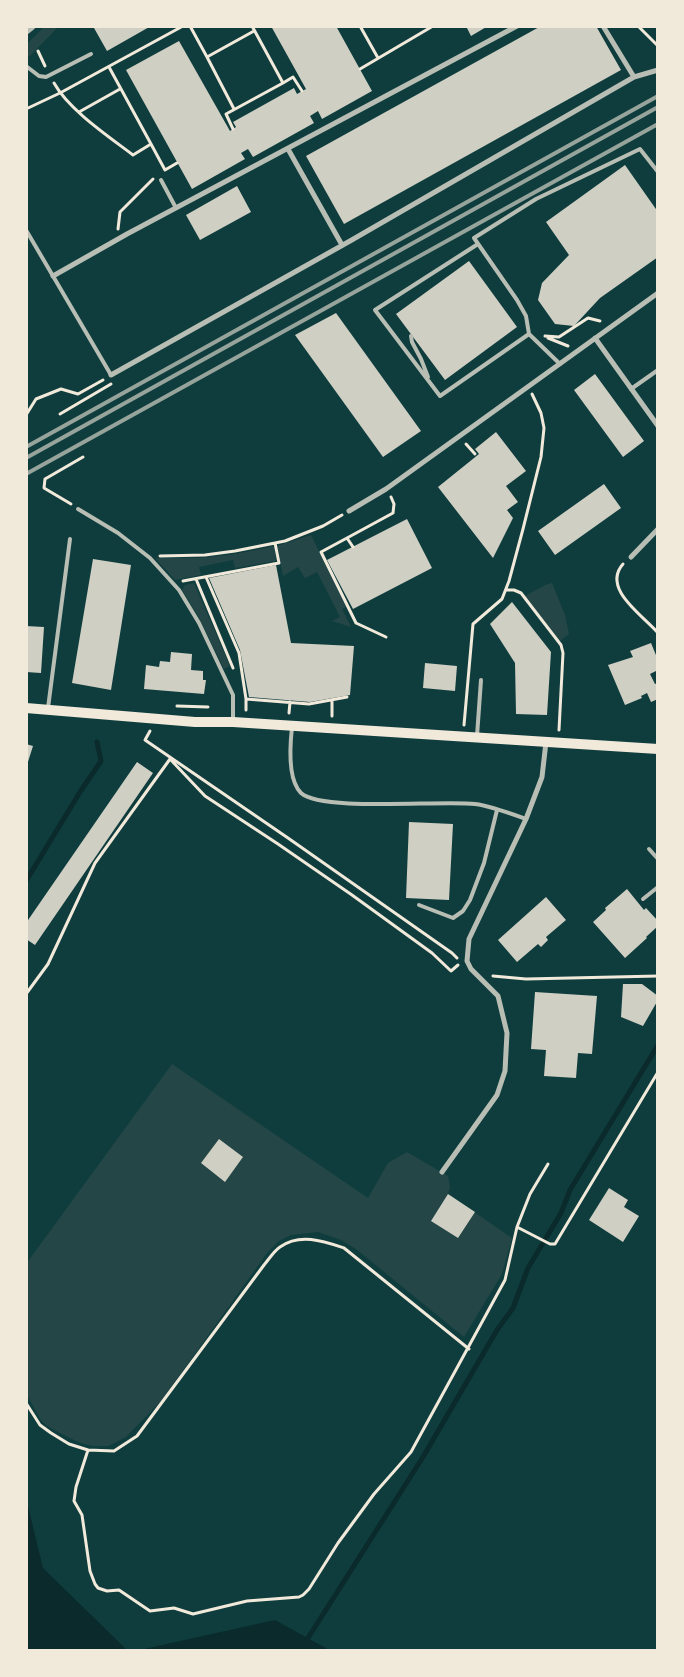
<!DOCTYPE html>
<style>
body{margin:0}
#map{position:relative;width:684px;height:1677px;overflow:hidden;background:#0f3d3e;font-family:"PT Sans Narrow",sans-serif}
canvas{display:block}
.frame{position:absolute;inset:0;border:28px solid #f1e9da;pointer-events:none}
</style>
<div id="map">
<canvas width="684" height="1677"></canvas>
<div class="frame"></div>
</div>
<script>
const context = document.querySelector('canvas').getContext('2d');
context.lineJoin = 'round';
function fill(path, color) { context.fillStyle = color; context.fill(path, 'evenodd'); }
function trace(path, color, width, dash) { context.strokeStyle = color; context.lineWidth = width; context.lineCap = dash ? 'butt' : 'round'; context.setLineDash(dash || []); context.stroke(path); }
fill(new Path2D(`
 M45 26H59L29 57 26 53V45Z
 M311 535 346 607 342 609 351 627 332 621 340 617 317 572 305 578 298 567 283 576 277 546Z
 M274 546 276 561 235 568 233 560 199 567 201 575 175 580 155 558H199L235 554Z
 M194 583 230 666 224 669 198 616 182 590 185 585Z
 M552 583 565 615 569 634 560 641 525 596 545 585Z
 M172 1064 368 1198 388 1163 407 1152 448 1176 450 1187 448 1194 512 1238 502 1274 464 1337 356 1249 341 1240 318 1232 291 1235 279 1241 267 1253 162 1400 126 1437 108 1446H92L78 1442 60 1433 47 1426 40 1419 26 1393V1264Z`), '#244646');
fill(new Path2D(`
 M26 1498 43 1568 128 1651H26Z
 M275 1620 331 1651H135Z`), '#0a2a2b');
trace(new Path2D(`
 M26 881 80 792 101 761 97 742
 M308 1638 423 1457 497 1330 513 1308 528 1268 561 1213 570 1190 658 1045`), '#0a2a2b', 5);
fill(new Path2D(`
 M97 26H151L107 51 94 28Z
 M271 26H336L372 91 322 119 318 111 310 116 314 123 253 157 248 149 241 153 245 159 192 189 126 70 179 41 230 131 236 127 233 122 294 88 297 94 306 89Z
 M466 26H488L471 36Z
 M541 26H596L621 70 344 224 306 156Z
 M625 165 658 212V257L600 298 574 326 555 324 538 300 542 283 569 255 546 222Z
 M237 186 251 212 200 240 186 215Z
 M469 261 517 327 445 380 396 314Z
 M336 313 421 431 383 457 295 335Z
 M595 374 644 441 623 457 574 390Z
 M496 432 526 471 506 486 518 502 507 510 513 518 493 558 438 487 479 454 475 449Z
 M604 484 621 508 555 555 538 531Z
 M407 519 432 568 353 609 327 560Z
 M93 559 131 565 111 690 72 683Z
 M276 565 291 643 354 646 350 695 310 702 249 697 240 650 209 578Z
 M512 602 551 652 547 715 516 714 515 663 490 624Z
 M26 626 44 627 41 673 26 672Z
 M651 643 658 660V670L650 674 655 684 658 683V699L651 702 647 693 641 696 642 698 625 705 608 665 633 657 630 651Z
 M171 652 192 654 191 670 203 671V680H206L204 694 144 689 146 665 159 667 160 661 170 662Z
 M425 663 457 666 455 691 423 688Z
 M26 744 33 746 27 765H26Z
 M137 762 153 773 35 945 26 939V923Z
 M409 822 453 824 449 900 406 898Z
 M627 889 644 910 646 908 658 921V926L646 937 647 938 625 958 593 922 606 910 605 908Z
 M546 897 566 920 546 937 548 940 541 947 538 944 517 962 498 940Z
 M623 984H642L658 996V1000L643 1026 621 1017Z
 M535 992 597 996 592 1054 578 1053 576 1078 544 1076 546 1050 531 1049Z
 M219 1139 243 1157 225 1182 201 1163Z
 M609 1188 628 1200 624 1207 639 1216 623 1242 589 1220Z
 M448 1194 475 1212 458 1238 431 1221Z`), '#cfcfc3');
trace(new Path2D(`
 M190 26 207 57
 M252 26 283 83 293 77 302 91
 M360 26 378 58
 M638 26 658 46
 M38 51 45 66
 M360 69 433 26
 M54 83C69 110 108 136 133 155L151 144 109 67
 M26 109 60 93 183 26
 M234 109 207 57 254 31
 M79 112 120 89
 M233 129 226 114 283 83
 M151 144 165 170 177 163
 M118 229 120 212 153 179
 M545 336 559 337 588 318 600 321
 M548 338 568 346
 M60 414 111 384
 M26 415 36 399 61 389 78 394 103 380
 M466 444 475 454
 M71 504 44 488 45 479 83 457
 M347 538 321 552 356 623 386 637
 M353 547 347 538 393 513 394 504 391 497
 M160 556 205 555 235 551 285 541 323 526 342 515
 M623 564C601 589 644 616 658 633
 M206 577 239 653 246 699V710
 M196 579 233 668
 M183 581 279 563 275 543
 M506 590H514L521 593 561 645 563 653 559 730
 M246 699 309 704 347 697
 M332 700V716
 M177 706 208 707
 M289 713 290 702
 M464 725 473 624 502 599 509 581 523 529 541 457 544 428 541 413 532 394
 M150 731 145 740 288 838 452 953 457 958
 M493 976 526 979 658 976
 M26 994 48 964 95 863 170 759 205 796 278 844 352 895 432 953 451 971 458 965
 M517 1227 550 1244H555L658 1072
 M26 1403 40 1425 51 1433 69 1444 88 1450 114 1451 137 1436 264 1265C269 1259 274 1251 280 1247 300 1233 323 1241 344 1248L469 1349
 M88 1450 76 1487 74 1501 82 1515 90 1571 95 1584 98 1588 107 1591 119 1590 150 1611 174 1608 193 1614 247 1601 299 1597 303 1595 309 1589 338 1543 374 1494 411 1452 505 1280 517 1227 530 1194 548 1164`), '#f1e9da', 3);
trace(new Path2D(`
 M26 66 39 76 46 77 91 54
 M161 180 176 208
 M26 230 111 375
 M478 244 375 310 440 396 529 334
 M411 336 412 342 421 359 428 377
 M560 364 529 334 526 316 517 300 474 238 536 199 640 149 658 172
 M631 389 658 370
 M78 509 118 533 150 558 179 590 199 623 233 695V722
 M48 708 70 539
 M292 727C290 745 287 779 301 793 322 812 442 800 475 804 491 806 512 814 526 819
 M477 736 481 680
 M649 849 658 859
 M643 899 658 887
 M419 905 453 918 463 911 470 900 484 863 497 810`), '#b8beb3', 4);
trace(new Path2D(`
 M603 26 634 77
 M288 149 342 245
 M53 276 127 234 517 26
 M595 338 658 426
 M111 375 350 241 634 77 658 70
 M349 511 386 489 658 293
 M631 557 658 529
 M442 1172 497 1095 505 1071 507 1033 498 996 471 969 467 961 469 939 526 819 542 777 546 742`), '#b8beb3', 5);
trace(new Path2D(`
 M26 30 31 26`), '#b8beb3', 9);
trace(new Path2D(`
 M26 708 195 722H233L658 749`), '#f1e9da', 10);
trace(new Path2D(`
 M26 447 658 96
 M26 458 658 107
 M26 474 658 124`), '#97a49c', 4);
</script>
